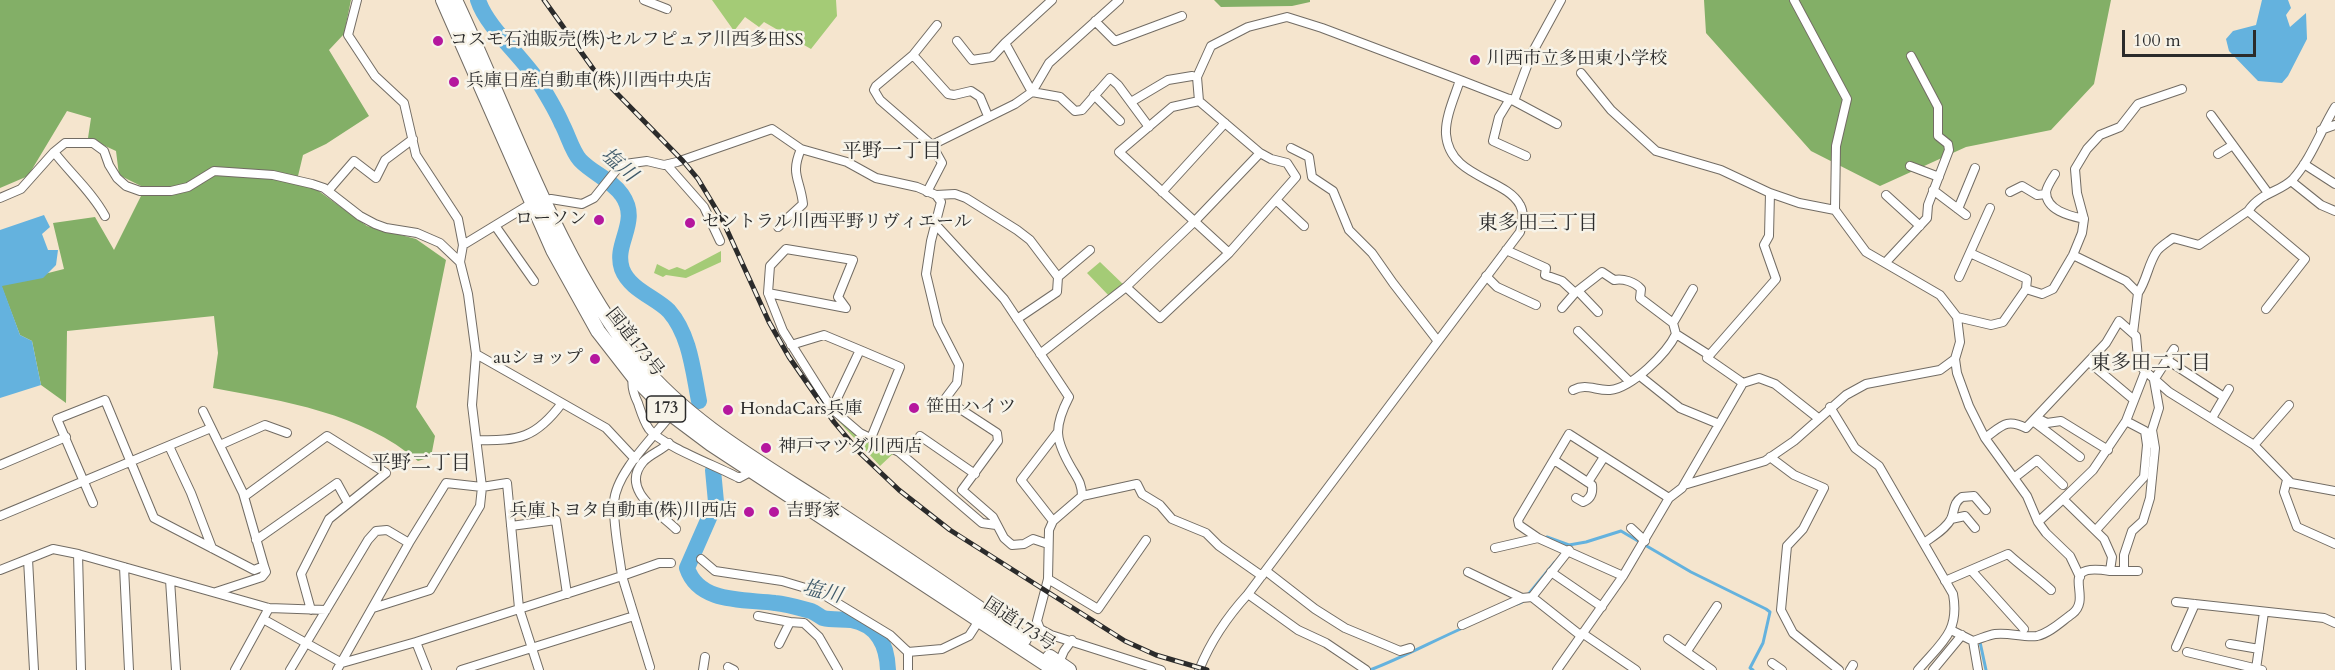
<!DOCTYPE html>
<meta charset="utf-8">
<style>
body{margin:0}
#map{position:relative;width:2335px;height:670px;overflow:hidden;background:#f5e5ce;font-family:Cardo,serif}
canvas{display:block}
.scale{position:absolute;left:2122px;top:30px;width:134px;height:27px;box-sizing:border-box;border:3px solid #2b2b2b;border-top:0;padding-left:8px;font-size:18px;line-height:21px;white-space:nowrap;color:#2b2b2b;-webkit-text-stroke:4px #f7f3e8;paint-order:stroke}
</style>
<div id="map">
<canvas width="2335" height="670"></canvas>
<div class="scale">100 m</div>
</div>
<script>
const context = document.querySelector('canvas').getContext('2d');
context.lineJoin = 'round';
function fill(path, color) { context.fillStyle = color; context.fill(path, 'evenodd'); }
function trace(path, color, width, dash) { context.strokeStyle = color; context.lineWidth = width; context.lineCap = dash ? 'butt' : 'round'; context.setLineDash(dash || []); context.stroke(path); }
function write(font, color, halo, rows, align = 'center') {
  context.font = font + ' Cardo,"Noto Serif JP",serif'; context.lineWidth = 5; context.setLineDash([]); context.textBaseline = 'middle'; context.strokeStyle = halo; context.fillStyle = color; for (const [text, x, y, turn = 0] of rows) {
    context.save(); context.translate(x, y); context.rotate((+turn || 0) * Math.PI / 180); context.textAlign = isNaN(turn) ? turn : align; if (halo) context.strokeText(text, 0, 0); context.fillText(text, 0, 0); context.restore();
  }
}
fill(new Path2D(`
 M712 0H836L837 16 811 49 764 22 759 27 745 17 734 31Z
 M721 251V262L686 278 666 275 663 277 654 273 657 264 669 270 677 267 685 270Z
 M1100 262 1126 287 1111 298 1087 273Z
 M831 413 896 451 880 466Z`), '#a4cb76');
fill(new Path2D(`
 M0 0H351L344 34 329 50 369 116 326 144 303 155 298 176 367 226 416 239 446 260 416 407 435 436 431 457 418 461C362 413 284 401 213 388L218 353 214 316 67 331 66 403 41 385 32 341 20 335 1 285 64 269 53 223 95 217 114 250 145 188 119 175 116 151 88 138 91 118 67 111 28 176 0 188Z
 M1214 0H1310V2L1292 6 1221 7Z
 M1704 0H2111L2094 84 2051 130 1966 147 1880 186 1811 151 1706 33Z`), '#83af67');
fill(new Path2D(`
 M2262 0H2288L2291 8 2286 15 2290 27 2306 13 2307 39 2288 76 2282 83 2258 81 2229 51 2226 39 2233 31 2256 25Z
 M44 215 50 227 42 234 48 250H58L56 265 43 278 2 286 20 335 32 341 41 385 0 398V230Z`), '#64b2de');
trace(new Path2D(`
 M1547 537 1569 545 1586 542 1621 531 1691 572 1766 609 1770 612 1763 643 1750 668 1753 670
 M1517 604 1522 602 1555 562
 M1980 642 1986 670
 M1370 670C1402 658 1433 641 1465 627`), '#64b2de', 3);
trace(new Path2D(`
 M478 0C487 28 523 57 540 84 548 97 556 110 562 124 568 135 572 151 580 160 592 173 612 180 622 195 641 222 613 243 622 269 630 290 655 297 669 311 690 335 693 371 699 401
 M713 470 716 502 687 568C699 604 745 599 775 603 787 604 800 608 811 611 816 613 819 616 823 618 831 620 842 619 851 620 878 625 887 645 888 670`), '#64b2de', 16);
const street = new Path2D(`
 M357 0 348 35 375 76 404 103 416 155 458 219 463 245 460 262 468 294 476 354 472 405 482 487 480 506 430 590 373 608
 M644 0 667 9
 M1794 0 1847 99 1836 146 1835 210 1866 252 1940 295 1957 317
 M1095 21 1115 41 1182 16
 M957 41 972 60 992 57 1005 43
 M913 55 948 94 954 95 971 91 980 97 988 116
 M1581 73 1611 110 1656 151 1721 170 1770 193 1769 236 1764 245 1776 279 1707 358 1743 383 1759 378 1775 384 1818 418
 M1460 80 1514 101 1531 55 1561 0
 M1032 92 1060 97 1075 111 1082 110 1110 78 1118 85 1149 127
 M1032 92 1005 43 1052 0
 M1094 95 1120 121
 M1510 99 1499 117 1493 141 1526 156
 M1199 101 1172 107 1119 152 1229 253
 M1514 101 1557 124
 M1131 102 1168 80 1192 76
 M2211 115 2268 193
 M2321 130 2335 125
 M932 145 880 100 874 90 876 86 913 55 937 25
 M1291 148 1309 157 1312 177 1333 191 1349 230 1372 253 1393 283 1437 340
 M54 152 65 143H93L104 151 109 165 117 178 126 186 140 191H171L188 187 214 171 273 175 312 184 324 188 360 216 375 224 386 228 417 233 440 243 460 262
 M2218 154 2233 145
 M2304 164 2335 184
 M667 165 704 207 720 241
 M1910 166 1939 177
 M2055 174C2052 179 2047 186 2046 192 2046 211 2071 216 2084 219
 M2291 181 2321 205 2335 211
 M1933 190 1966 215
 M328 191 354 161 376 178 385 160 413 139
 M927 192 942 163 932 145 1015 104 1032 92 1049 63 1119 0
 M1162 192 1225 123
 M2010 192 2022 186 2037 195 2046 194
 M1770 193 1799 203 1835 210
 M936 195 955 194 966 198 1017 230 1030 240 1058 277 1057 292 1017 319
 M1886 195 1920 226
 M0 198 21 189 54 152C71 174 92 192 105 216
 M1276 200 1304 226
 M1958 209 1975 168
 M936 225 1004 299 1069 397C1053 428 1055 440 1072 469 1078 479 1082 484 1082 496L1053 521 1049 530 1048 579 1037 621 1040 629 1051 635 1161 670
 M496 227 534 281
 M778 227 803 204C800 178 790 175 801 149
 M463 245 532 203 551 199 582 204 594 198 618 168 625 164 647 161 664 165 677 162 772 129 801 149 847 162 876 178 917 187 936 195 941 202 931 241 926 274 938 324 959 365 957 383 945 399 997 433 998 441 962 490 993 517 1004 538 1012 545 1024 544 1033 539 1048 544
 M1506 250 1546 268 1545 275 1562 281 1575 293
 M1970 253 2027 279 2026 289
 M2073 255 2126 281 2138 293 2133 333
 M1886 262 1927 218 1928 205 1949 150 1948 144 1938 136V107L1911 56
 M1486 276 1497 287 1536 305
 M1058 277 1090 250
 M1959 277 1990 208
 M1126 287 1160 318 1229 253 1296 177 1287 163 1271 159 1260 153
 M1578 291 1598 312
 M768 293 846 308 838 297 853 260 786 249 770 266 768 293 783 331 832 409 860 433 899 452 982 523 996 525
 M2138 293C2147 280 2148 264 2157 251 2161 246 2168 242 2173 238L2199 245 2248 211
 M1562 308 1575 293 1602 272 1614 280C1623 278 1635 282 1641 289L1640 298 1673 323 1676 334
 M2266 309 2305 259 2248 211C2262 191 2279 193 2293 179 2311 159 2321 130 2335 107
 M1673 323 1693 289
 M1578 331 1629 381
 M791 345 824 335 860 350
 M476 354 606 428 635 459
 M1040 354 1126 287 1195 221 1260 153 1199 101 1197 77 1211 46 1248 27 1287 17 1322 28 1460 80C1455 96 1445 117 1446 134 1449 178 1506 178 1520 205 1525 214 1522 223 1520 232L1248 594C1227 617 1211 640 1199 670
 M1955 359 1960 342 1957 317 1991 325 2003 322 2026 289 2042 294 2053 289 2073 255 2082 233 2084 219 2077 193 2075 169 2087 149 2100 135 2120 127 2138 104 2182 89
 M2167 360 2224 397
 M2089 362 2134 400
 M1640 376 1680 408 1719 424
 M633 377C631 386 634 395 638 403 641 412 644 422 649 429 662 446 717 466 739 478L752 471
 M1573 390C1587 383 1596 391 1610 390 1632 388 1667 353 1676 334L1709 355
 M1830 407 1855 448 1879 466 1953 594C1960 632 1941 643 1918 670
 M832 409 860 350 900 367 871 438
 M2037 418 2047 423 2061 421 2108 450
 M2212 418 2229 389
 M2033 421 2080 457
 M2126 421 2145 372
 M920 436 975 474
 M1985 438C2002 426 2006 418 2026 428L2106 343 2119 321 2136 336 2138 358 2143 369 2169 392 2254 445 2291 483 2335 491
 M477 440C519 441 536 438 562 403
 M669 443C661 451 650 454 643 462 620 489 658 512 676 529
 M220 445 265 425 287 433
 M2254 445 2289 405
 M169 446 191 493 212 548
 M1770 457 1794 475 1824 488 1803 529 1787 546 1781 610 1793 633 1839 670
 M1554 460 1592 485C1593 493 1591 499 1583 502L1576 498
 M0 465 66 437
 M2014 478 2037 460 2063 485
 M2287 480 2284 492 2297 527 2335 544
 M1588 482 1604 457
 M1684 485 1765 461 1794 441 1846 395 1866 384 1940 370 1955 359 1957 373 1969 406 1985 438 2027 496 2038 522 2063 499 2104 539 2112 557 2110 571C2054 562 2095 597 2072 614 2062 621 2050 633 2037 636 2024 638 2009 632 1995 634 1988 635 1980 639 1973 641L1951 630
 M245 496 327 436 386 473 329 519 301 574 311 610
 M1082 496 1137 484 1142 494 1160 505 1172 519 1206 533 1219 546 1262 576
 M2063 499 2093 470 2126 421 2145 431 2147 445 2144 477 2096 530
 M93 503 57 419 105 400 154 518 254 570 264 566 243 493 203 411
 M0 516 211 428
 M1951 519 1965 516 1975 528
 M1053 521 1021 480 1057 433
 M2038 522 2046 533 2070 556 2080 577
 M511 526 556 520 567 594
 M1631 528 1645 541
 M256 540 337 483 348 503
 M409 543 446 483 482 487 507 483 519 608 539 670
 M1924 543C1932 537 1946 529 1951 519 1955 510 1953 503 1962 497L1974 496 1986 510
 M1495 548 1538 538
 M78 554 170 580 176 670
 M28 559 53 549 78 554 81 670
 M701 559 715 571 782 581 819 592 890 635 908 652
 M124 567 129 670
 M0 570 28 559 34 670
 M1971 570 2024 629
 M2124 570V555L2132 531 2143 521 2150 498 2155 448 2152 430 2159 408 2154 380 2174 349
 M1266 571 1315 609 1345 628 1393 648 1400 651 1410 648
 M2110 571H2138
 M1468 572 1522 598
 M1551 572 1602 607
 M1623 576 1538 538 1519 525 1518 520 1569 434 1669 498
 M1048 579 1098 609 1146 540
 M170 580 269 608 326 610
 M1945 581 2008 554C2022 567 2037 577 2051 590
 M216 592 262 577 266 572 264 566
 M1248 594 1298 630 1326 643 1366 670
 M1532 597 1569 550
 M2176 602 2324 618 2335 623
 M758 616 790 622
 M263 619 342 663 416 642 427 670
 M1462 625 1522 598 1532 597 1580 635
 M1582 633 1636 670
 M1668 639 1712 670
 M1973 641 1978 670
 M416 642 622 576C619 552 613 526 614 502 616 472 655 436 672 413
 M779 644 790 622 804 623 819 637 838 670
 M2230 644 2259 649
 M2176 647 2195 604
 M1687 651 1717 606
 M2187 652 2262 670
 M1772 663 1782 670
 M1058 665 1064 651 1072 640
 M650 667 622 576 659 563H671
 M728 667 734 670
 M2256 669 2264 612
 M235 670 269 608
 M290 670 368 540 376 531 387 530 409 543 337 670
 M461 670 634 616
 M703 670 705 657
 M908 670V652L942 649 969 636 980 619
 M1557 670 1623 576 1669 498 1682 488 1743 383
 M1850 670 1853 665
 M1933 670 1962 635`);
const highway = new Path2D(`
 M443 0 553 250 598 331 633 376 671 414 711 444 1055 670
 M455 0C511 118 557 260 639 362 687 421 759 462 821 502 890 547 957 593 1024 639
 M1050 657 1069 670`);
trace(street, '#726c64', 10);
trace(highway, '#726c64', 16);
trace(street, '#fff', 8);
trace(highway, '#fff', 14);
const rail = new Path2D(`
 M544 0 594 70 683 161 698 179 722 219 769 322 789 357 834 422 860 453 899 490 950 530 1125 641 1156 655 1207 670`);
trace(rail, '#2b2b2b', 5);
trace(rail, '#f7f3e8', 3, [9]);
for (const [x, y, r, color] of [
 [438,41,6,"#b5179e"],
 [1475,60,6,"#b5179e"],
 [454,82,6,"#b5179e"],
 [599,220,6,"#b5179e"],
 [690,223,6,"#b5179e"],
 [595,359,6,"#b5179e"],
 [914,408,6,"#b5179e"],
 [728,410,6,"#b5179e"],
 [766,448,6,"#b5179e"],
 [749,512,6,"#b5179e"],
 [774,512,6,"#b5179e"]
]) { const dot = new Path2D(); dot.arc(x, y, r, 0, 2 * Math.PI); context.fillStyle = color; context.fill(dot); trace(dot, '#f7f3e8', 2); }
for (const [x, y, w] of [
 [666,409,39]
]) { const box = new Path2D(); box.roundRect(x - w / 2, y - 13, w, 26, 4.5); context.fillStyle = '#f7f3e8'; context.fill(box); trace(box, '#2b2b2b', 1.5); }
write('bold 16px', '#2b2b2b', null, [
 ["173",666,409]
]);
write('18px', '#2b2b2b', '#f7f3e8', [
 ["コスモ石油販売(株)セルフピュア川西多田SS",450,41],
 ["川西市立多田東小学校",1487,60],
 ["兵庫日産自動車(株)川西中央店",466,82],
 ["ローソン",587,220,"right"],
 ["セントラル川西平野リヴィエール",702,223],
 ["auショップ",583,359,"right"],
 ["笹田ハイツ",926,408],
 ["HondaCars兵庫",740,410],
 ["神戸マツダ川西店",778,448],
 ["兵庫トヨタ自動車(株)川西店",737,512,"right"],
 ["吉野家",786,512]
], 'left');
write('18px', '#2b2b2b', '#f7f3e8', [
 ["国道173号",634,343,52],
 ["国道173号",1019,625,33]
]);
write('20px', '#2b2b2b', '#f7f3e8', [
 ["平野一丁目",892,152],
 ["東多田三丁目",1538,224],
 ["東多田二丁目",2151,364],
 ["平野二丁目",421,464]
]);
write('italic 20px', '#3f5a6a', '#f7f3e8', [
 ["塩川",618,166,41],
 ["塩川",822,593,14]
]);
</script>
